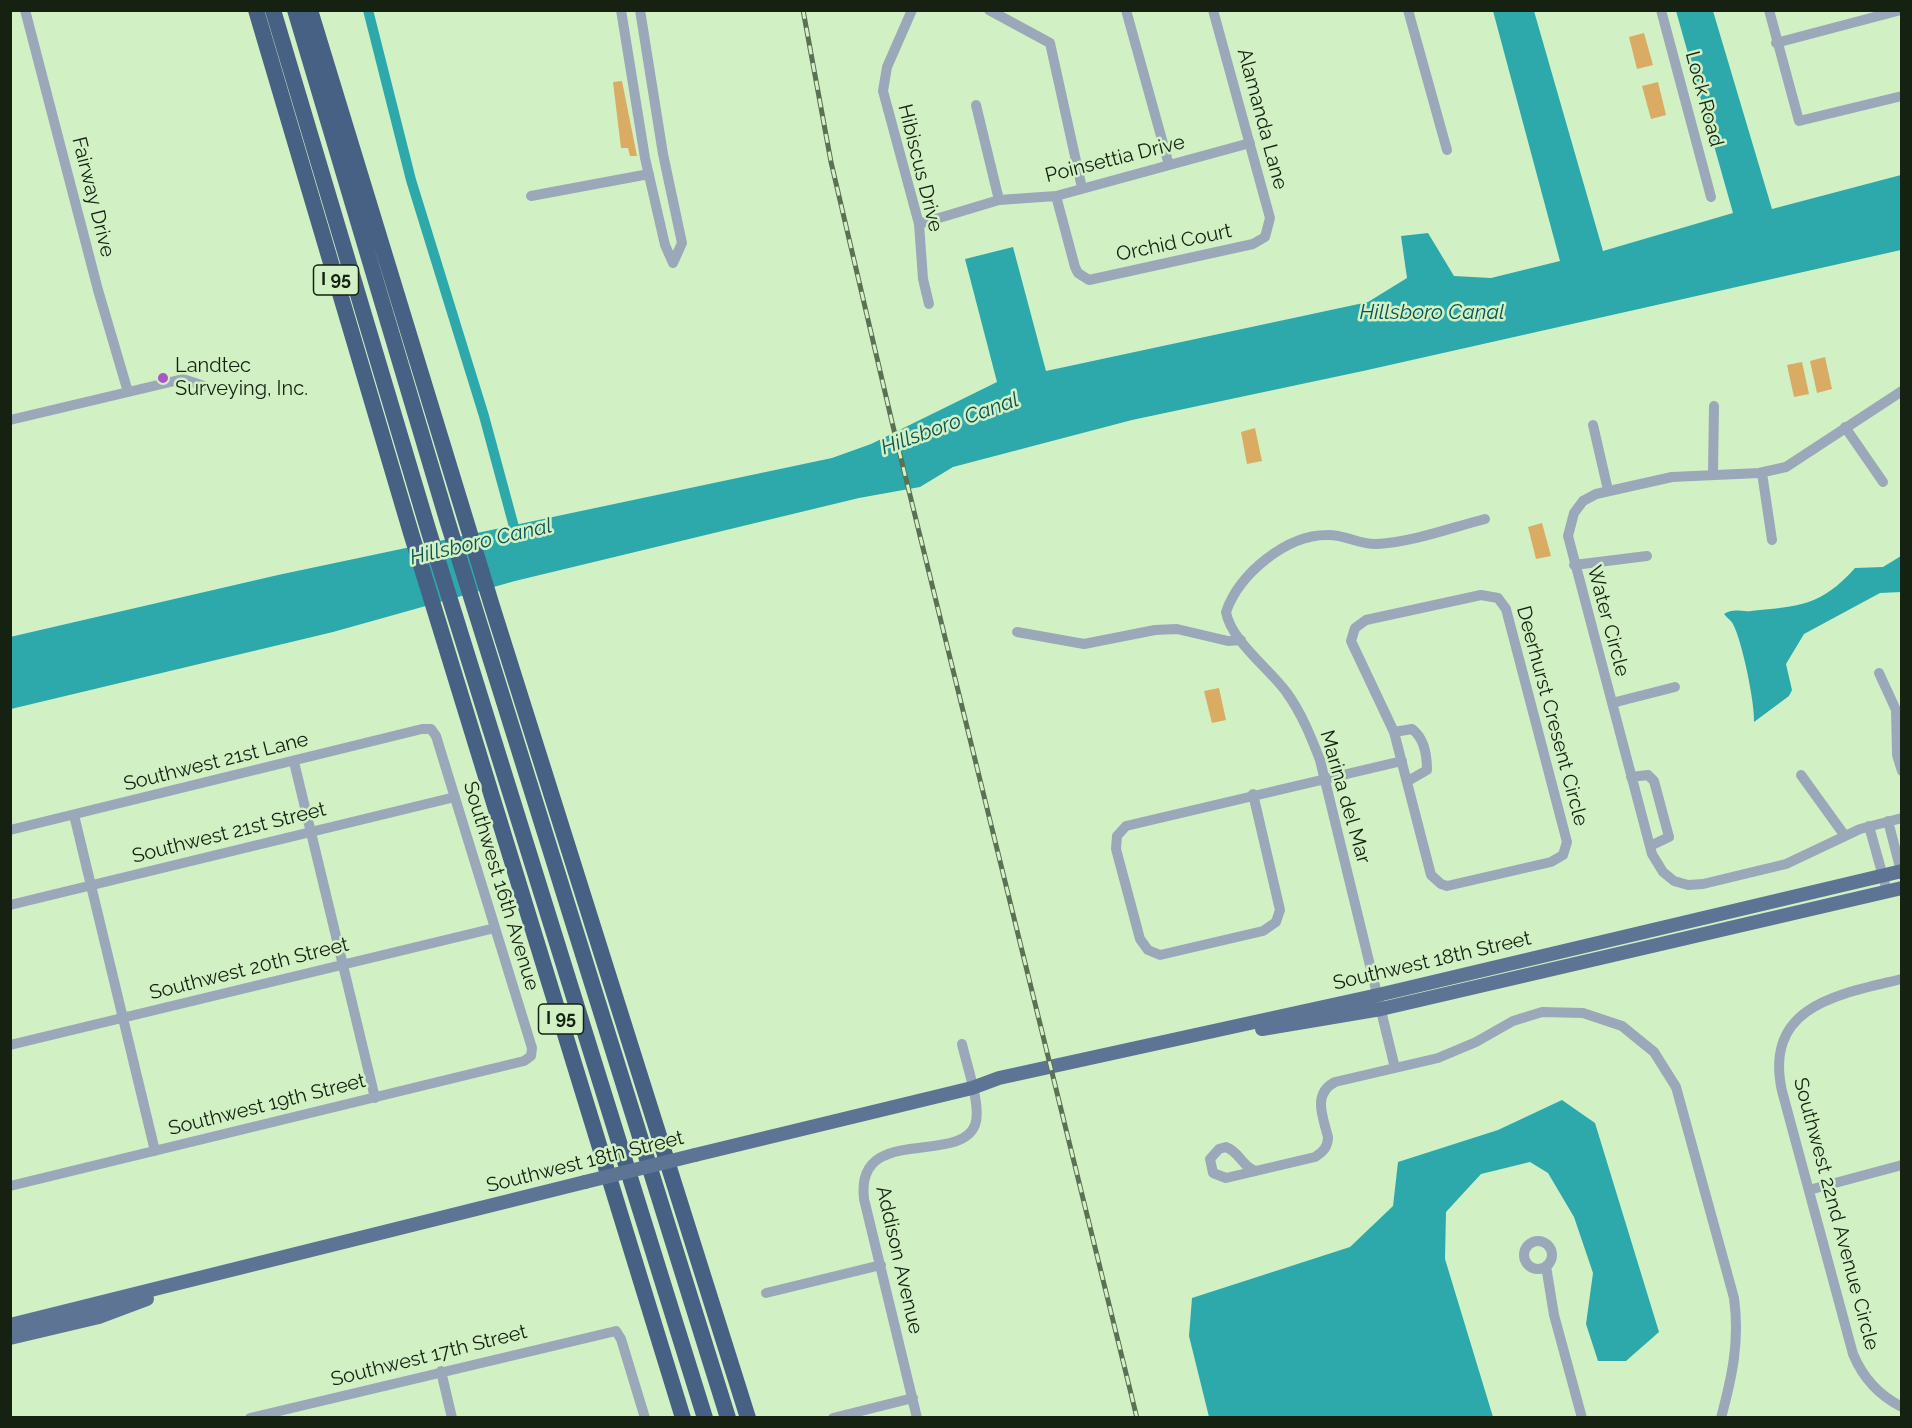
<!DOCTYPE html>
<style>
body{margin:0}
#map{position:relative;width:1912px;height:1428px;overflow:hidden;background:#d1f1c5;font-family:Raleway,sans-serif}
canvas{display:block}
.frame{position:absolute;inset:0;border:12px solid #152111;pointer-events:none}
</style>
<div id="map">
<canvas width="1912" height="1428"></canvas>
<div class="frame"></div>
</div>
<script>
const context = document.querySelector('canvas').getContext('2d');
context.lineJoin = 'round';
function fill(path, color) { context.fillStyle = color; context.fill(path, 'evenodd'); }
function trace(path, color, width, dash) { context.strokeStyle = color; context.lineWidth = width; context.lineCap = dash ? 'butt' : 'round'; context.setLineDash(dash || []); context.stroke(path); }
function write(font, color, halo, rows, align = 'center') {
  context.font = font + ' Raleway,sans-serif'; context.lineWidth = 5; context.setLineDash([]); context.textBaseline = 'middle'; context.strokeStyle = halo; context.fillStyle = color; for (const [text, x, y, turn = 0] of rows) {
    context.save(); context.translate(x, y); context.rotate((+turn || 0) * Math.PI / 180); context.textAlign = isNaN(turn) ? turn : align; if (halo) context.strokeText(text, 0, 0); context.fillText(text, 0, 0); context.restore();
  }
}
fill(new Path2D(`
 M1644 33 1653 65 1637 69 1629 37Z
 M622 81 637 156H630L628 148H621L613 82Z
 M1658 82 1666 115 1651 119 1642 86Z
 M1825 357 1832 389 1817 393 1810 361Z
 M1802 362 1809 394 1794 397 1787 365Z
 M1255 428 1262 461 1247 464 1241 432Z
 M1542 523 1551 556 1536 559 1528 527Z
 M1219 688 1226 720 1212 723 1204 691Z`), '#d9ab63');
fill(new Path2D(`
 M1493 11H1534L1603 251 1733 213 1676 11H1713L1772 209 1901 175V250L1363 371 1132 420 953 467 920 487 859 498 515 581 333 632 11 709 10 637 278 575 832 458 871 444 997 382 965 259 1013 247 1046 371 1368 302 1407 278 1401 236 1428 233 1454 276 1491 278 1560 261Z
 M1901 556V592L1880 593 1804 634 1786 664 1792 690 1789 696 1754 722C1755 703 1742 641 1733 624 1731 620 1726 617 1724 614 1733 608 1741 612 1751 611 1800 606 1821 606 1855 568L1883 567Z
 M1562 1100 1595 1123 1659 1332 1626 1361H1598L1586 1324 1593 1273 1574 1217 1548 1173 1530 1162 1481 1174 1446 1212 1445 1259 1493 1417H1209L1189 1336 1192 1298 1350 1247 1393 1206 1398 1162 1498 1130Z`), '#2da9ac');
trace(new Path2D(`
 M368 10 411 180 484 416 517 538`), '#2da9ac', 10);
trace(new Path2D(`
 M25 10 98 290 128 392
 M621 10 645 158 665 245 673 263
 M640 10 663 154 682 243 673 263
 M912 10 887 67 883 91 919 224 923 279 929 304
 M989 10 1050 43 1082 188
 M1126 10 1169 165
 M1408 10 1447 150
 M1661 10 1711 197
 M1769 10 1799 121 1902 96
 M1776 43 1901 10
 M976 105 999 200
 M531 196 649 174
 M1056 196 1075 267 1078 273 1089 280 1253 244 1265 237 1270 218 1213 10
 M919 224 999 200 1056 196 1250 143
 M1902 391 1786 467 1759 473 1672 477 1596 494 1583 501 1574 513 1568 536 1652 854 1663 872 1674 881 1688 885 1703 884 1786 864 1860 829 1902 818
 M10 420 183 379 204 386
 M1593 425 1608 490
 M1845 427 1883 482
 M1713 473 1714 406
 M1762 473 1772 540
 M1574 565 1647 556
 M1481 595 1498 598 1506 609 1567 842 1563 855 1551 862 1447 886 1441 884 1431 875 1394 732 1351 641 1355 628 1366 620Z
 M1017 632 1084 644 1155 630 1177 629 1228 641 1241 640
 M1879 673 1896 710 1897 755 1902 771
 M1612 703 1675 687
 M1394 732 1412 729C1424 738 1427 756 1427 770L1408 781
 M294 762 375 1098
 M1801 775 1845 836
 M1631 777 1648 775 1654 781 1669 837 1650 846
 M1253 794 1280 910 1276 922 1263 931 1160 955 1148 950 1140 939 1116 849 1117 836 1126 826 1402 761
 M74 815 155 1151
 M1888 821 1902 875
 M1869 826 1887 891
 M10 830 422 729H431L436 736 532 1048 531 1056 524 1061 10 1186
 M10 905 455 797
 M1902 979C1840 994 1763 1005 1782 1091L1853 1354C1863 1378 1878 1395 1902 1407
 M10 1045 495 928
 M1395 1068 1320 760C1311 737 1302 714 1287 693 1270 669 1231 641 1226 612 1239 574 1286 535 1327 535 1345 534 1359 545 1377 544 1413 542 1450 528 1485 519
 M1256 1171C1242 1167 1240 1152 1226 1147L1219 1149 1210 1159 1213 1173 1226 1178 1315 1157C1323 1152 1328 1147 1328 1137 1323 1117 1312 1094 1335 1082L1438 1058 1476 1042 1513 1021 1542 1012 1583 1013 1622 1026 1654 1052 1676 1087 1734 1298C1740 1341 1732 1377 1721 1418
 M1809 1190 1902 1165
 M1524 1255a14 14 0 1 1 28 0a14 14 0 1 1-28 0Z
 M1546 1266 1554 1315 1582 1418
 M766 1293 881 1265
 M441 1371 452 1418
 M250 1418 616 1331 621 1339 645 1418
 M833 1418 913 1398
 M917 1418 864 1199C855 1123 959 1166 975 1125 982 1107 966 1063 962 1044`), '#9ba8ba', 10);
trace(new Path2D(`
 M1262 1029 1381 1009 1902 888
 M695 1155 972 1088 999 1078 1378 995 1902 871
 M10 1325 585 1182
 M10 1338 99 1317 147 1299`), '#5e7494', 14);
trace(new Path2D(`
 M256 10 411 533 683 1418
 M273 10 428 529 705 1418
 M295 10 448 523 728 1418
 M310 10 492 606 748 1418`), '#476185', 16);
const rail = new Path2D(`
 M803 10 831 162 892 422 1137 1418`);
trace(rail, '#5c7055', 5);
trace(rail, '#d1f1c5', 3, [9]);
trace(new Path2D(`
 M585 1182 695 1155`), '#5e7494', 14);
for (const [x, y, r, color] of [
 [163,378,6,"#aa56c4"]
]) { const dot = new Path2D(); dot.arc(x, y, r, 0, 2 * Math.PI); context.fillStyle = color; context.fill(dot); trace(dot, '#d1f1c5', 2); }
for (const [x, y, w] of [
 [336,280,45],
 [561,1019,45]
]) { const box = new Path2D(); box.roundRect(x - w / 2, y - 15, w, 30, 4.5); context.fillStyle = '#d1f1c5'; context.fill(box); trace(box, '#152111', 1.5); }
write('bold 18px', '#152111', null, [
 ["I 95",336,280],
 ["I 95",561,1019]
]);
write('20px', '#152111', '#d1f1c5', [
 ["Lock Road",1704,99,75],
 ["Alamanda Lane",1262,119,75],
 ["Poinsettia Drive",1115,159,-14],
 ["Hibiscus Drive",920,168,76],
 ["Fairway Drive",93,197,76],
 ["Orchid Court",1174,243,-12],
 ["Water Circle",1608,621,75],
 ["Deerhurst Cresent Circle",1552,716,75],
 ["Southwest 21st Lane",216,762,-14],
 ["Marina del Mar",1345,797,74],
 ["Southwest 21st Street",229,833,-14],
 ["Southwest 16th Avenue",501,886,73],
 ["Southwest 18th Street",1432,961,-13],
 ["Southwest 20th Street",249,969,-14],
 ["Southwest 19th Street",267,1105,-14],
 ["Southwest 18th Street",585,1162,-14],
 ["Southwest 22nd Avenue Circle",1836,1214,75],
 ["Addison Avenue",899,1260,77],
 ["Southwest 17th Street",429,1356,-14]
]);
write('20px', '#152111', '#d1f1c5', [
 ["Landtec",175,366],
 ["Surveying, Inc.",175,389]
], 'left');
write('italic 21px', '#0c5254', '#d1f1c5', [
 ["Hillsboro Canal",1432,313],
 ["Hillsboro Canal",950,424,-20],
 ["Hillsboro Canal",481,542,-13]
]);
</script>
